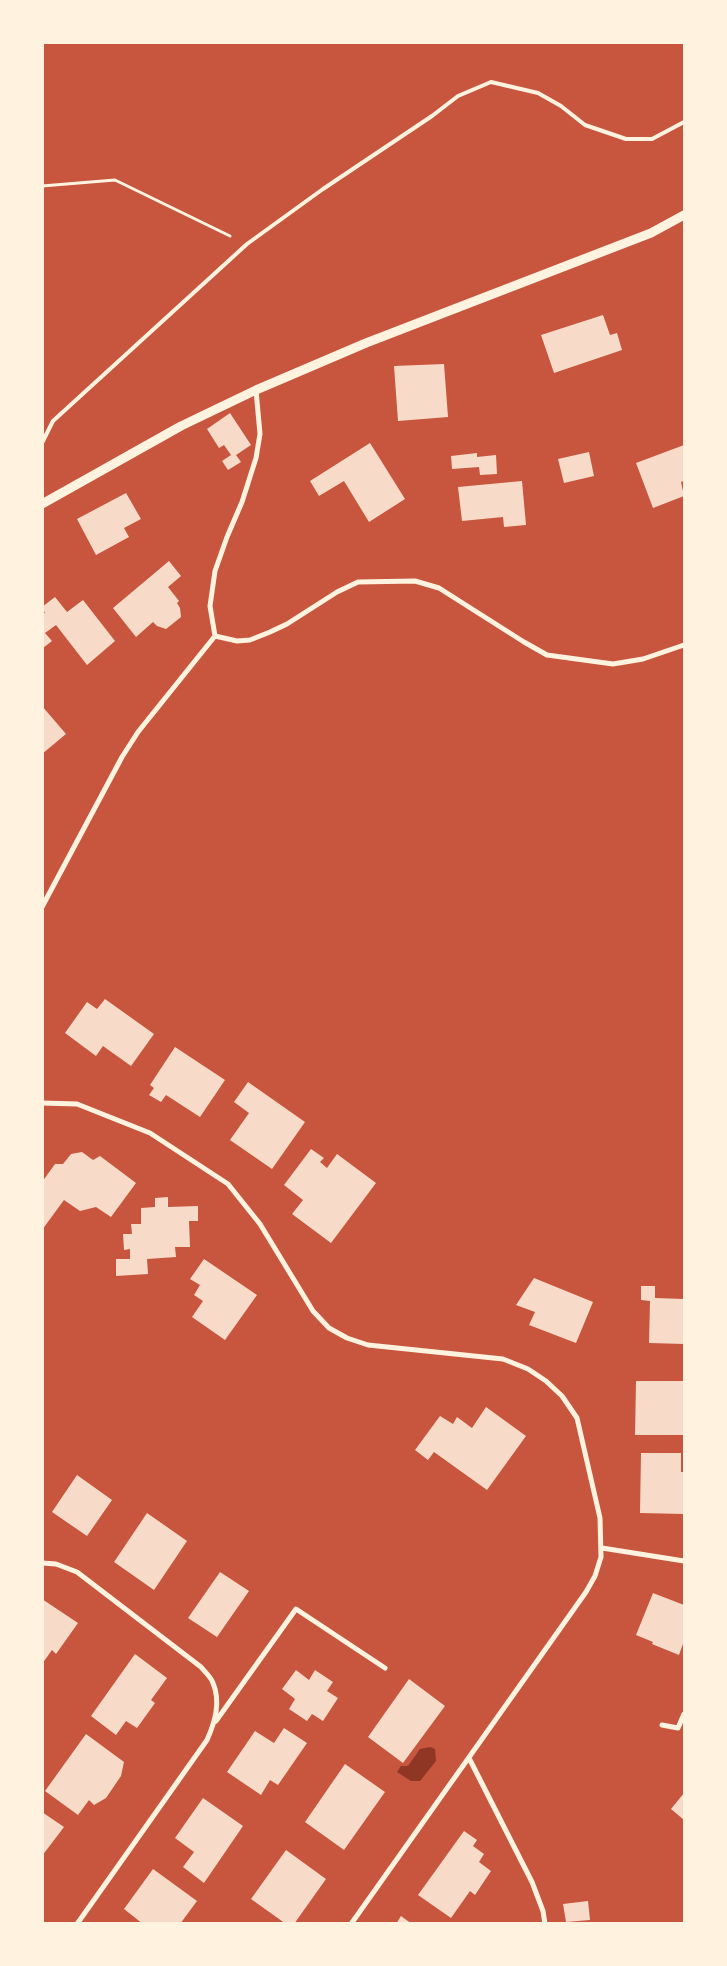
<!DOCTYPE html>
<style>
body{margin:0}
#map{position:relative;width:727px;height:1966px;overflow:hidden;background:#c8553d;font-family:Raleway,sans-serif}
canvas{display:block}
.frame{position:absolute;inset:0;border:44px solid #fff3e0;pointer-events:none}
</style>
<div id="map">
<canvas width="727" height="1966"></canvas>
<div class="frame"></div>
</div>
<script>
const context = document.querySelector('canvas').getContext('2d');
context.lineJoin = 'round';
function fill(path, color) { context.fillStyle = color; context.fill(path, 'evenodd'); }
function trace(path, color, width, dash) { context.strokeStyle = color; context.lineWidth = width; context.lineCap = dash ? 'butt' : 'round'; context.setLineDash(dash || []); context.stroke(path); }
fill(new Path2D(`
 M430 1747 435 1749 436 1761 420 1781H411L397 1772 401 1766H408L420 1749Z`), '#8f3625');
fill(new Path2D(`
 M603 315 610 335 617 333 622 350 554 373 541 335Z
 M444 364 448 417 398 421 394 366Z
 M230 413 251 445 236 455 241 462 228 470 222 461 231 455 224 445 219 448 207 429Z
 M370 443 405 499 369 522 344 481 319 496 310 481Z
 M684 445V481L681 482 684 496 653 508 636 463Z
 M589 452 594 476 564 483 558 459Z
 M477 453V457L496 455 497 474 480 475 479 467 452 469 451 456Z
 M522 481 526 525 504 527 503 517 462 521 458 487Z
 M126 493 141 519 124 528 129 537 96 555 77 519Z
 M169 561 181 576 168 587 179 601 177 603 180 608 181 617 166 629 157 626 153 622 136 637 113 608Z
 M55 597 67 612 83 600 115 641 87 665 56 625 45 633 52 641 43 648 42 647V614L45 613 42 607Z
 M42 706 66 734 42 754Z
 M105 999 154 1034 131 1066 103 1046 96 1056 65 1033 87 1002 97 1009Z
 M175 1047 225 1080 200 1117 166 1095 161 1102 149 1095 154 1088 150 1085Z
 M248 1082 305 1122 272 1169 230 1140 249 1113 234 1102Z
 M311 1149 324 1158 320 1162 327 1168 337 1154 376 1183 331 1243 292 1214 303 1200 284 1185Z
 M82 1152 93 1160 100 1156 136 1183 111 1217 96 1207 80 1211 64 1200 42 1230V1182L55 1164H63L71 1154Z
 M168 1197V1207L198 1206V1221H189L190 1247H175L176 1257 147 1259 148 1274 116 1276V1259H130V1249L124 1250 123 1234H132L131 1224H141V1208L155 1207V1198Z
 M204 1259 257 1295 225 1340 192 1317 203 1301 194 1295 200 1285 190 1279Z
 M534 1278 593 1302 576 1343 529 1325 535 1312 516 1305Z
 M641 1286H655V1298L684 1299V1344L649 1343 650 1301 641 1300Z
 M636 1381H684V1435H635Z
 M486 1407 526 1436 487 1490 434 1452 428 1460 415 1450 440 1416 453 1424 457 1417 472 1428Z
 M641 1453H681V1472H684V1514L640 1513Z
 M77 1475 112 1500 87 1536 52 1512Z
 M147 1513 187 1541 154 1590 114 1562Z
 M220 1572 249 1591 217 1637 188 1618Z
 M653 1593 684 1605V1641L679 1655 652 1644 653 1642 636 1635Z
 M42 1599 78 1623 56 1654 52 1650 42 1664Z
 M135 1654 167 1678 151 1700 155 1703 137 1728 126 1721 116 1735 91 1716Z
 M296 1670 309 1680 315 1670 333 1682 327 1691 338 1698 323 1721 312 1714 307 1721 289 1709 295 1699 282 1689Z
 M409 1679 445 1706 403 1763 368 1737Z
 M284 1728 307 1743 278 1785 270 1780 261 1795 227 1772 255 1731 274 1743Z
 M86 1734 124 1762 121 1776 106 1798 94 1805 89 1800 78 1815 45 1791Z
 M345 1764 385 1792 344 1850 305 1822Z
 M684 1793V1820L671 1809Z
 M203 1798 243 1826 204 1883 183 1867 194 1852 175 1838Z
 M42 1812 64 1827 42 1856Z
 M464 1831 477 1840 473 1846 484 1854 479 1862 491 1871 475 1895 470 1891 451 1918 418 1895Z
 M286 1850 326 1879 294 1924H286L251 1899Z
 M153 1869 197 1901 180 1924H143L124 1909Z
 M588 1901 590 1920 566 1922 563 1904Z
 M401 1916 412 1924H396Z`), '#f7dbc8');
trace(new Path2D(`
 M42 186 115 180 230 236`), '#fff3e0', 3);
trace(new Path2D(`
 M42 443 53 421 247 244 323 189 432 116 458 96 491 82 538 93 561 106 585 125 626 139H652L684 122`), '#fff3e0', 4);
trace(new Path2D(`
 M215 636 237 641 250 640 270 632 287 624 337 592 358 582 415 581 439 588 524 642 547 655 613 664 643 659 684 645
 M42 907 122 757 138 732 215 636 210 606 215 571 227 537 242 502 256 458 260 434 256 390
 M42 1103 77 1104 150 1133 228 1184 260 1224 313 1311 329 1328 347 1338 368 1345 503 1359 528 1369 546 1381 562 1396 577 1418 600 1518 601 1557 595 1576 586 1592 351 1924
 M602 1548 684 1561
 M42 1563 56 1564 77 1572 201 1667C205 1672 211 1677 213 1683 221 1702 215 1722 207 1740L77 1924
 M216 1721 296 1609 385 1668
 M662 1725 678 1728 684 1714
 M469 1758 532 1882 543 1911 545 1924`), '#fff3e0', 5);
trace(new Path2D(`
 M42 504 181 426 256 390 366 343 651 233 684 215`), '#fff3e0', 9);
</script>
